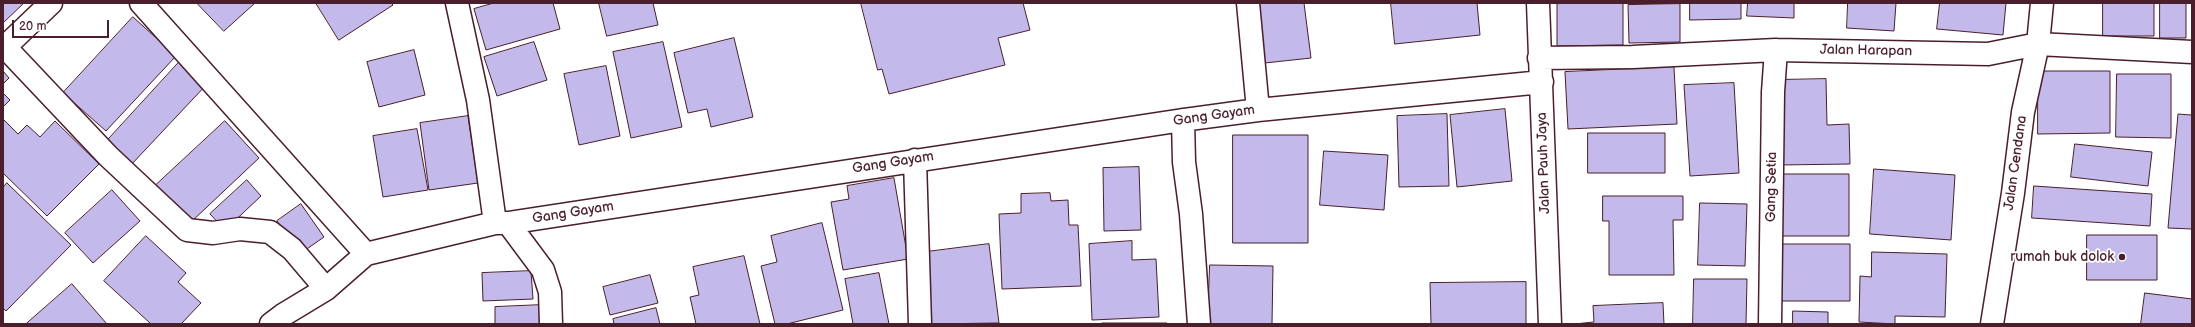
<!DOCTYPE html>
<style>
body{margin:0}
#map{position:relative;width:2195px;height:327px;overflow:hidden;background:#fff;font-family:"Balsamiq Sans",sans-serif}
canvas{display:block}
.frame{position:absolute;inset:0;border:4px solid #4a1f2b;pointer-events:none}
.scale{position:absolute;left:12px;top:20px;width:97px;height:18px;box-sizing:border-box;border:2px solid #4a1f2b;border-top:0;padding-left:5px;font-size:12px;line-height:14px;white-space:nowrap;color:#4a1f2b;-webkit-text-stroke:3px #fff;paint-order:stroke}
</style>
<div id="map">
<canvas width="2195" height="327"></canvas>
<div class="frame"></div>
<div class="scale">20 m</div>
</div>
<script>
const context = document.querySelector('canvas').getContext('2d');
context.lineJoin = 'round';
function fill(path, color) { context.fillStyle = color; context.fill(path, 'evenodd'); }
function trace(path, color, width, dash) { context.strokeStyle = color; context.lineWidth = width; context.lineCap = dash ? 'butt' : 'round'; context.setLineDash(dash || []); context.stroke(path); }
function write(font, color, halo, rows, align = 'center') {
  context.font = font + ' "Balsamiq Sans",sans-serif'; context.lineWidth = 3.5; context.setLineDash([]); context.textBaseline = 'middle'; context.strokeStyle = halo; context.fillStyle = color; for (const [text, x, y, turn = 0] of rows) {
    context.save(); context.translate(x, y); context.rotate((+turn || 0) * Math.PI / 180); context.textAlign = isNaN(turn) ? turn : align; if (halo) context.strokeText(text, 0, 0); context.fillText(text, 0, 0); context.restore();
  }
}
const building = new Path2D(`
 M3 3H24L3 23Z
 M197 3H255L224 31Z
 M316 3H391L393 5 339 40Z
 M494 3H553L560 29 486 50 474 9Z
 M599 3H653L658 25 607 36Z
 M861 3H1023L1030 30 998 38 1005 65 889 94 882 69 878 70Z
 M1258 3H1304L1311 58 1265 63Z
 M1391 3H1477L1480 35 1395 44Z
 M1623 3V45L1557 46V4Z
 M1690 3H1741V19L1690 20Z
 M1748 3H1794V18L1747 16Z
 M1848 3H1896L1894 31 1847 28Z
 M1940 3H2006L2003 35 1937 29Z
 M2103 3H2154V36H2103Z
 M2160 3H2186V38H2160Z
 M1680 4V42L1629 43 1628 5Z
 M133 17 176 56 106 131 63 93Z
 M734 38 753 117 711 127 707 109 688 113 674 53Z
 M534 42 547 80 497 96 484 57Z
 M663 42 682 127 631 138 613 52Z
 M414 50 425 95 379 107 367 62Z
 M182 59 208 83 130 166 105 143Z
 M606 66 620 136 579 145 564 74Z
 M1674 67 1677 124 1568 129 1565 72Z
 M3 71 9 78 3 84Z
 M2038 71H2110V133L2038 134Z
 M2117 74H2171V138L2116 137Z
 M1826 79 1827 125 1849 124 1850 164 1779 165 1777 80Z
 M1734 83 1739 173 1690 176 1684 85Z
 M3 93 10 100 3 107Z
 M2192 97V229L2168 228 2178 114 2191 115Z
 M1505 109 1512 181 1457 187 1450 115Z
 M1447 114 1449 186 1399 187 1397 116Z
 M468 116 478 183 429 190 420 123Z
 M3 119 18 134 27 125 40 137 55 121 99 164 47 216 3 173Z
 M225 121 259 158 190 223 155 186Z
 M417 129 428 190 383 197 373 136Z
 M1588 133H1665V173H1588Z
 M1233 135H1308V243H1233Z
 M2075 144 2152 152 2148 186 2071 177Z
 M1324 151 1388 155 1384 210 1320 205Z
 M1139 167 1141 230 1104 231 1103 168Z
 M1874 169 1955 175 1951 240 1870 234Z
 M1781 174H1849V236H1781Z
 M894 178 908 259 843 270 831 202 849 199 847 186Z
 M247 180 261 196 225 230 210 214Z
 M7 183 71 245 6 311 3 308V188Z
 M2034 186 2152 194 2150 226 2032 218Z
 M112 190 140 221 93 263 65 233Z
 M1050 193 1051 201 1068 200 1069 225H1078L1081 286 1002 289 999 214 1021 213V194Z
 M1603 196H1683V220H1673L1674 275H1609V221H1603Z
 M1700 203 1747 204 1745 266 1698 265Z
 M301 204 324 237 301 253 277 221Z
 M822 223 843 310 787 324H775L761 266 777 262 771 236Z
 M2087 235H2157V280H2087Z
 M146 236 186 273 178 282 201 303 181 324H151L104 281Z
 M1132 241V260L1156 259 1159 317 1092 320 1089 244Z
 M989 244 999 323 928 324 918 253Z
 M1782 244H1850V301H1782Z
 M1872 252 1947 254 1945 317 1895 316V324L1859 322 1860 276 1871 277Z
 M744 256 760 324H696L690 297 699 295 693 267Z
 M1210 265 1273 266 1272 324H1208Z
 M531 271 533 299 483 301 482 273Z
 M879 273 889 324H853L845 279Z
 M650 275 658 303 610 315 603 287Z
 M1694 279H1747L1746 324H1693Z
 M1526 282V324H1431L1430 283Z
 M72 284 107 324H26Z
 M2145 293 2192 299V324H2141Z
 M1663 303 1664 324H1574L1594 322 1593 306Z
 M542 305V324H495V307Z
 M656 308 660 324H614L613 319Z
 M1793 311 1828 312V324H1793Z
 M1102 323H1167V324H1102Z`);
fill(building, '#c3b9ea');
trace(building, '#4a1f2b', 1);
const minor = new Path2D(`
 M51 3 5 47 108 156 187 230 213 233 240 229 270 232 292 249 326 289
 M141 3 366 254
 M457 3 478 100 495 223
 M1248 3 1258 110
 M1538 3 1550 324
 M1539 58 1633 57 1776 50 1988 54 2038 44 2192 52
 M1183 120 1184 162 1191 214 1199 324
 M915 160 920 324
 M508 223 543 270 550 292 551 324
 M271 324 283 315 326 289 366 254 495 223H508L1183 120 1258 110 1542 82
 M1770 324 1773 92 1776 50
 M1992 324 2013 193 2023 112 2038 44 2042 3`);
trace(minor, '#4a1f2b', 25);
trace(minor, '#fff', 22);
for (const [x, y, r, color] of [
 [2122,257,4,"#4a1f2b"]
]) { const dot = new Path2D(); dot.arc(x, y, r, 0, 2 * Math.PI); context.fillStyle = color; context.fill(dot); trace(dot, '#fff', 1.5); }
write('14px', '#4a1f2b', '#fff', [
 ["Jalan Harapan",1866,51,1],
 ["Gang Gayam",1214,116,-8],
 ["Gang Gayam",893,163,-9],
 ["Jalan Pauh Jaya",1544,163,-92],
 ["Jalan Cendana",2016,163,-82],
 ["Gang Setia",1772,187,-89],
 ["Gang Gayam",573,213,-9]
]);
write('14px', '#4a1f2b', '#fff', [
 ["rumah buk dolok",2114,257]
], 'right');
</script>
